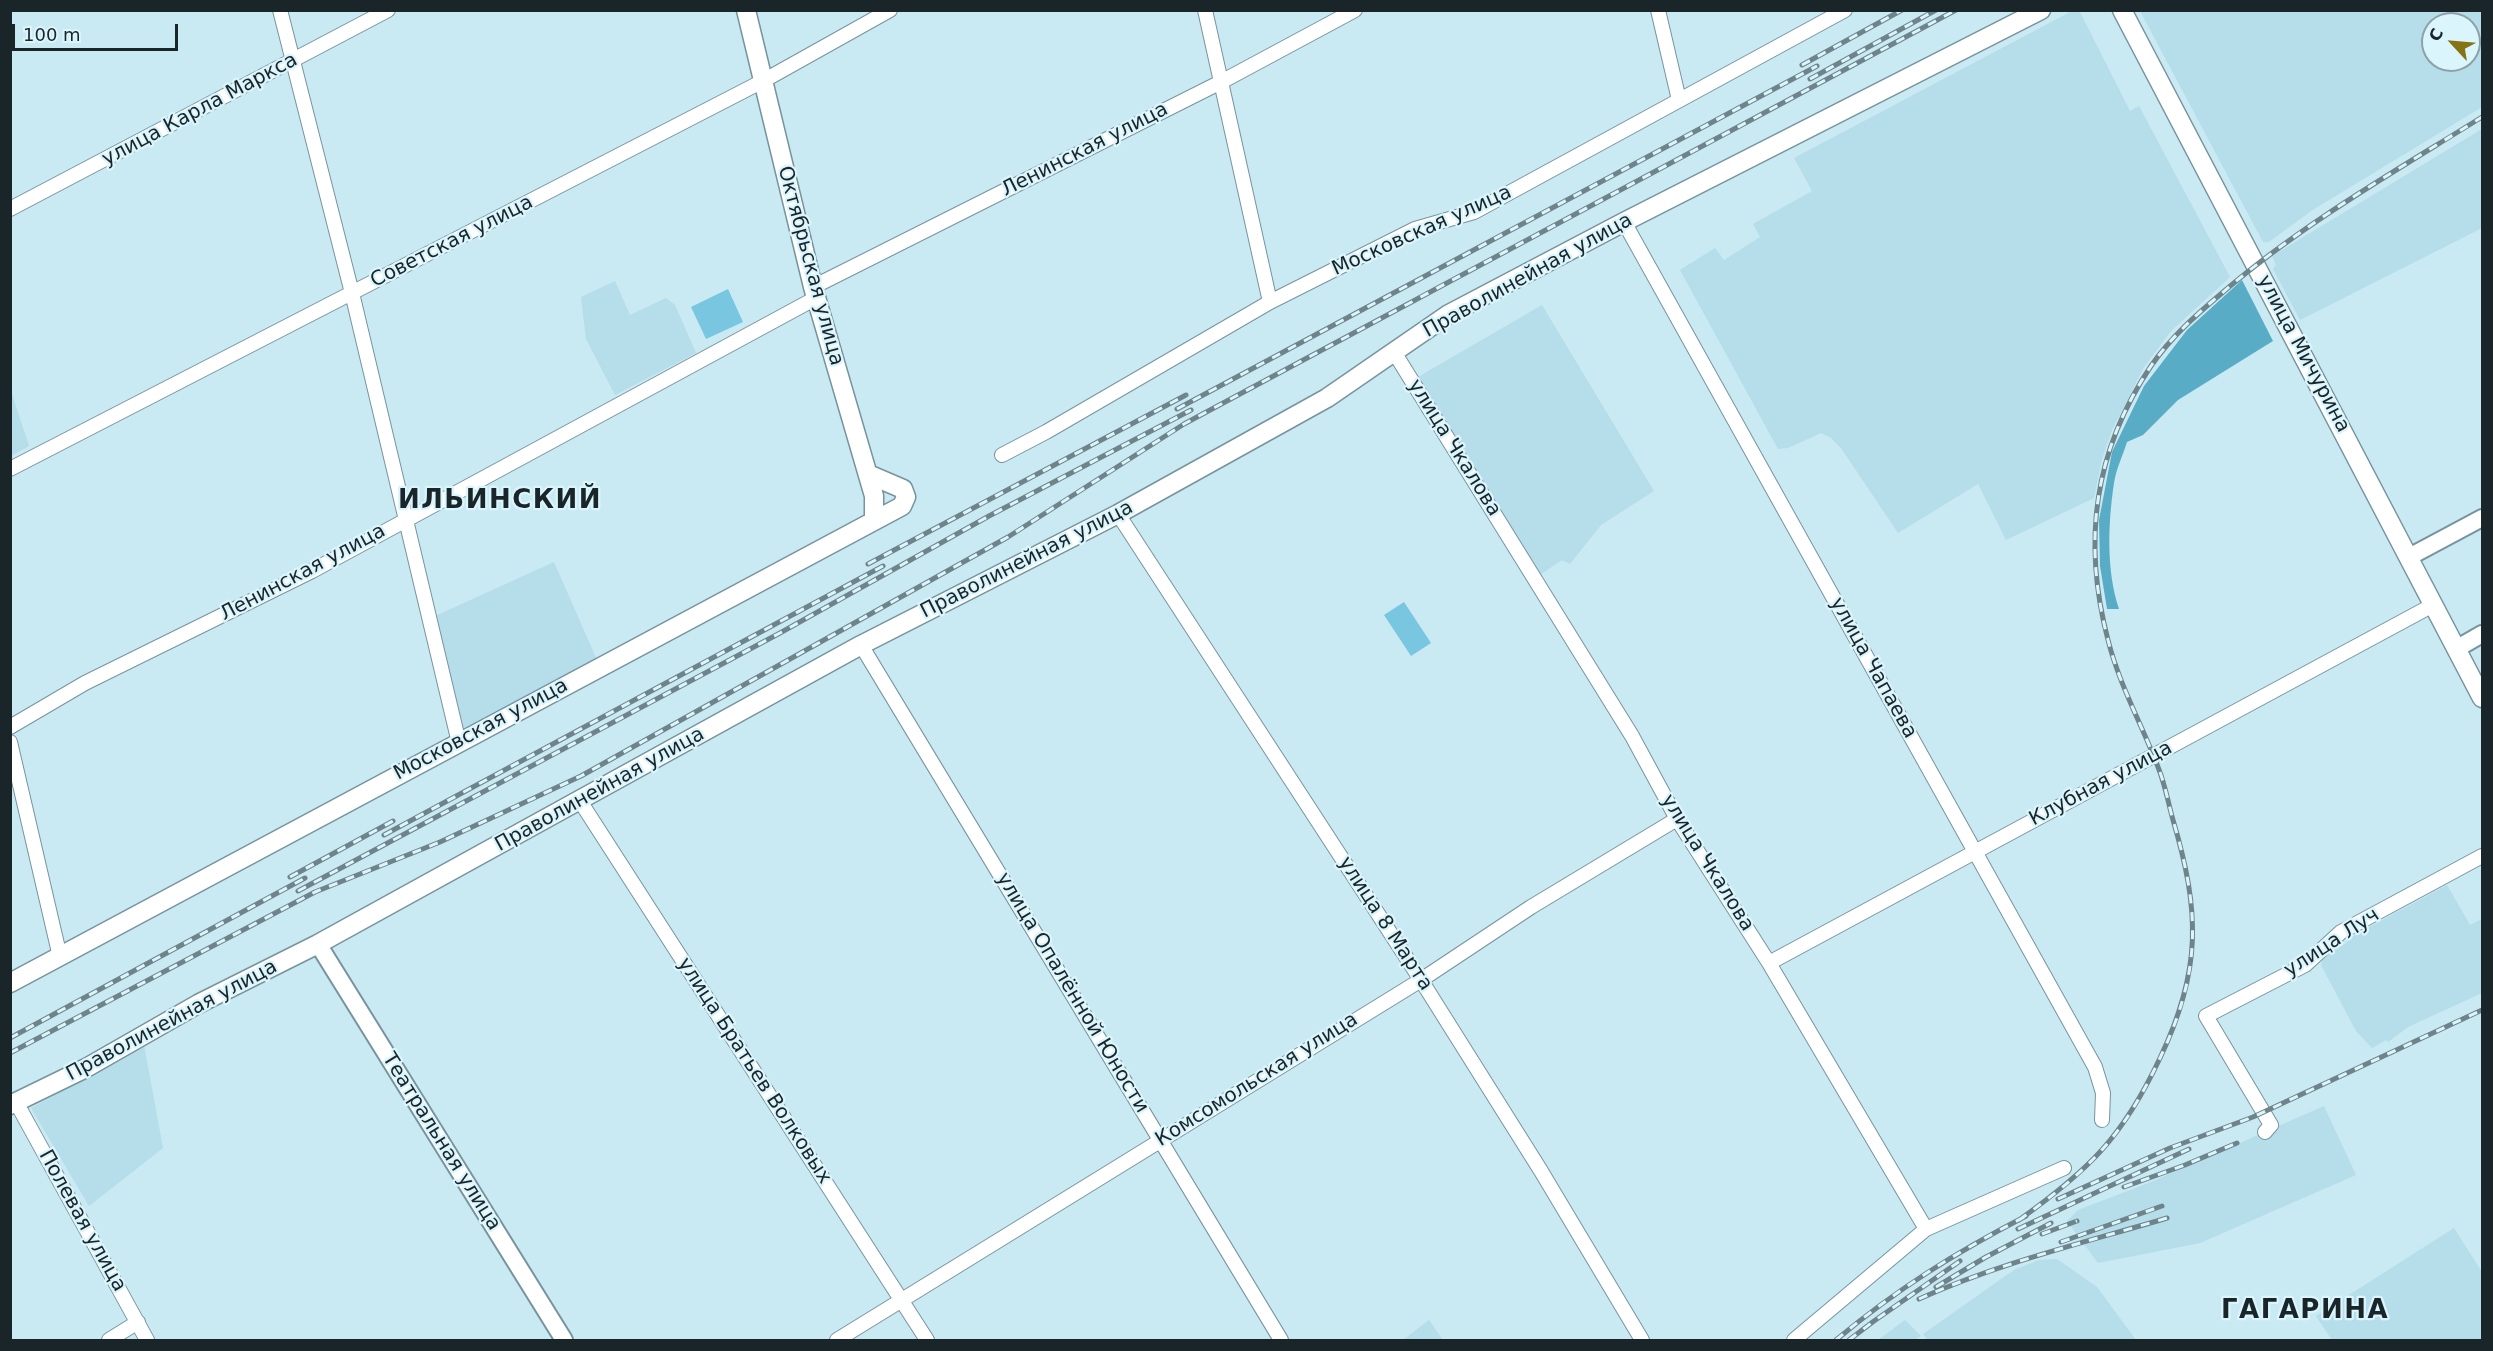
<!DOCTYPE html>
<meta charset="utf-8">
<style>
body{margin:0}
#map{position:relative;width:2493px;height:1351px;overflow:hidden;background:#c9e9f3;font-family:"DejaVu Sans",sans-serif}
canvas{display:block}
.frame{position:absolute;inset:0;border:12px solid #192529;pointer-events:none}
.north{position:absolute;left:2421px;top:12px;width:60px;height:60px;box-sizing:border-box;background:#dbf5fd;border:2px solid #8da2a8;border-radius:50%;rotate:296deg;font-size:16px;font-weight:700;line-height:24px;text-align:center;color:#192529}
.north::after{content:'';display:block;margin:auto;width:21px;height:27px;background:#867314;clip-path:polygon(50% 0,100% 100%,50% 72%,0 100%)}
.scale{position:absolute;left:12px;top:24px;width:166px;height:27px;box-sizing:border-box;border:3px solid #192529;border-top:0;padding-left:8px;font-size:18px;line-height:21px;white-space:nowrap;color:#192529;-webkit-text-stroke:4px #dbf5fd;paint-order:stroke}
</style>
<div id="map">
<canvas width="2493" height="1351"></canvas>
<div class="frame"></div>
<div class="north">С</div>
<div class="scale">100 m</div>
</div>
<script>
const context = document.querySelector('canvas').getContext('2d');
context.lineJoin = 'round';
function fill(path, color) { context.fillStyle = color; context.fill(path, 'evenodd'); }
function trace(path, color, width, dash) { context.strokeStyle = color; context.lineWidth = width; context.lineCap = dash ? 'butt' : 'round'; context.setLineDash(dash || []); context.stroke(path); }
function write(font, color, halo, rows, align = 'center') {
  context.font = font + ' "DejaVu Sans",sans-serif'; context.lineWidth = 4.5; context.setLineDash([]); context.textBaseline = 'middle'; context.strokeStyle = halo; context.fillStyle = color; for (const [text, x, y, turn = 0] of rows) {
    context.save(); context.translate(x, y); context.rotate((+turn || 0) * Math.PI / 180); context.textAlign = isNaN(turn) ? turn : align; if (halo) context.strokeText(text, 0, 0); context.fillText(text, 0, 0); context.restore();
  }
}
fill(new Path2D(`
 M2079 10 2130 111 2139 106 2230 277 2171 331 2144 367 2112 430 2102 459 2094 498 2006 540 1978 484 1898 533 1841 448 1831 438 1821 433 1788 448 1778 449 1680 270 1715 248 1724 260 1760 237 1753 224 1812 191 1794 158 2072 11Z
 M2140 11H2482V107L2311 211 2269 242H2263ZM2433 24H2469V60H2433Z
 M2482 129V228L2300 320 2273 269 2276 265 2272 256Z
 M615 281 630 315 666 298 675 305 696 353 615 395 586 339 581 297Z
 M1542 305 1654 491 1601 525 1570 564 1562 560 1540 575 1418 377Z
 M10 388 29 446 11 456H10Z
 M554 562 597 660 460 734 433 617Z
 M2447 885 2470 925 2482 919V993L2408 1027 2388 1042 2386 1040 2372 1048 2356 1031 2321 965 2324 953 2345 944 2353 936Z
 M144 1045 163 1148 89 1206 31 1108Z
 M2324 1106 2356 1175 2200 1243 2098 1263 2067 1221 2078 1210 2151 1182Z
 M2454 1228 2482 1272V1340H2332L2316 1316Z
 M2057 1259 2097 1287 2136 1340H1927L1923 1334 2014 1270 2039 1260Z
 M1429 1320 1443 1340H1403Z
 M1905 1320 1921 1336 1915 1340H1878Z`), '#b5ddea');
fill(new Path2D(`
 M728 289 743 322 706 339 691 307Z
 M1404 602 1431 643 1411 656 1384 615Z`), '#78c6df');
fill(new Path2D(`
 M2242 280 2273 341 2178 400 2143 435 2127 442C2123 455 2116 469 2114 483 2108 523 2106 570 2119 609H2107L2100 566 2099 520 2112 452 2144 386 2187 330Z`), '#58acc6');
const minor = new Path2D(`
 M280 10 352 293 459 743
 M1205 10 1270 302
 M1658 10 1679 100
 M10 209 388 10
 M1624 222 2095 1067 2103 1093 2102 1120
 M813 287 1221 82 1355 10
 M1394 352 1632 736 1677 819 1769 963 1926 1229 1794 1340
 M1002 455 1046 432 1270 302 1415 229 1474 212 1845 10
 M10 469 763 81 890 10
 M1118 514 1421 980 1541 1171 1642 1340
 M861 645 1281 1340
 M10 727 85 683 312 571 816 298
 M10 742 60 957
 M580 801 927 1340
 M1769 963 2433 605
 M16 1102 147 1340
 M2265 1132 2271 1125 2206 1016 2305 965 2341 932 2482 856
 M1926 1229 2064 1168
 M109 1340 138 1322
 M837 1340 1421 980 1531 907 1677 819`);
const tertiary = new Path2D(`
 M2409 557 2482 518
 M2456 649 2482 634
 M318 944 564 1340`);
const secondary = new Path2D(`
 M746 10 813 287 874 496V521
 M2122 10 2482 698
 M10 983 902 506 906 497 903 489 868 474
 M10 1105 86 1068 198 1004 318 944 861 645 1118 514 1327 398 1449 314 1624 222 2041 10`);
trace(minor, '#77949e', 16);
trace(tertiary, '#77949e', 20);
trace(secondary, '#77949e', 21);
trace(minor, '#fff', 14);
trace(tertiary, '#fff', 16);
trace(secondary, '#fff', 18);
const rail = new Path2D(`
 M1802 65 1902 10
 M1810 79 1936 10
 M1177 409 1817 66
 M868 564 1186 395
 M384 835 883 566
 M290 877 393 821
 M298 891 780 633 989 516 1191 410
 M10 1038 305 878
 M10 1053 315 892 440 842 581 776 1008 537 1184 424 1956 10
 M2124 1187 2185 1165 2237 1143
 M2058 1199 2170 1148 2253 1117 2482 1010
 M2019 1220C2089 1170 2123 1137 2160 1058 2202 970 2200 911 2173 820 2168 802 2165 784 2158 767 2142 725 2119 684 2108 640 2082 541 2094 451 2151 366 2171 337 2196 315 2222 293 2302 224 2394 172 2482 117
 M2018 1229 2189 1149
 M2042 1234 2077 1221
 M2061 1242 2162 1206
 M1936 1287 1986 1257 2051 1223
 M1919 1299C1999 1263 2083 1243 2167 1218
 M1836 1340C1897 1289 1955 1253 2026 1216
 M1849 1340 1874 1321 1960 1261`);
trace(rail, '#6e838a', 5);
trace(rail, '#dbf5fd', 3, [9]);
write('20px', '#192529', '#dbf5fd', [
 ["улица Карла Маркса",200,110,-28],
 ["Ленинская улица",1085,150,-27],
 ["Московская улица",1422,231,-24],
 ["Советская улица",452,242,-27],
 ["Октябрьская улица",810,266,75],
 ["Праволинейная улица",1528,276,-29],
 ["улица Мичурина",2303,354,62],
 ["улица Чкалова",1454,448,58],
 ["Праволинейная улица",1027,560,-27],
 ["Ленинская улица",303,573,-28],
 ["улица Чапаева",1873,668,61],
 ["Московская улица",481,730,-28],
 ["Клубная улица",2101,784,-28],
 ["Праволинейная улица",600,790,-29],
 ["улица Чкалова",1707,863,58],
 ["улица 8 Марта",1385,924,57],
 ["улица Луч",2332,943,-33],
 ["улица Опалённой Юности",1072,993,59],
 ["Праволинейная улица",172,1021,-28],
 ["улица Братьев Волковых",754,1071,57],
 ["Комсомольская улица",1257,1080,-32],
 ["Театральная улица",441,1142,58],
 ["Полевая улица",82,1221,61]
]);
context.letterSpacing = '1.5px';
write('bold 26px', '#192529', '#dbf5fd', [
 ["ИЛЬИНСКИЙ",500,501],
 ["ГАГАРИНА",2305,1311]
]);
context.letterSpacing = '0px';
</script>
